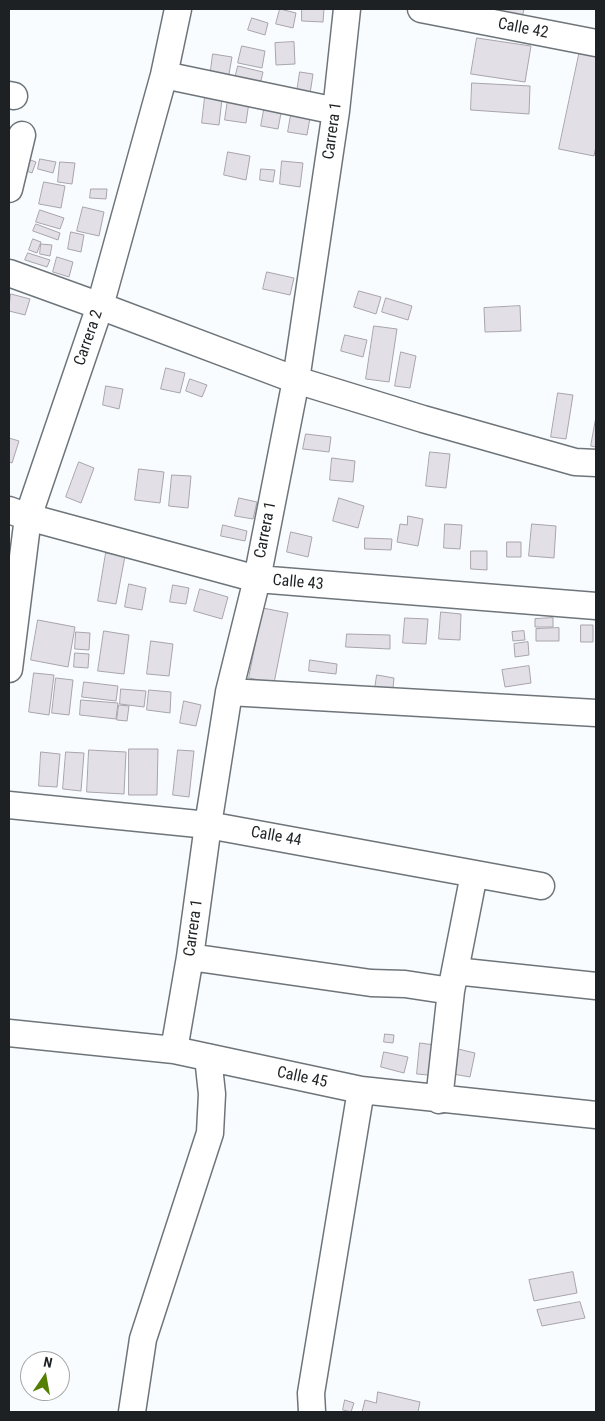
<!DOCTYPE html>
<style>
body{margin:0}
#map{position:relative;width:605px;height:1421px;overflow:hidden;background:#f9fcff;font-family:"Roboto Condensed",sans-serif}
canvas{display:block}
.frame{position:absolute;inset:0;border:10px solid #1e2123;pointer-events:none}
.north{position:absolute;left:20px;top:1351px;width:50px;height:50px;box-sizing:border-box;background:#fff;border:1px solid #a5a6a7;border-radius:50%;rotate:12deg;font-size:14px;font-weight:700;line-height:20px;text-align:center;color:#1e2123}
.north::after{content:'';display:block;margin:auto;width:18px;height:22px;background:#557f01;clip-path:polygon(50% 0,100% 100%,50% 72%,0 100%)}
</style>
<div id="map">
<canvas width="605" height="1421"></canvas>
<div class="frame"></div>
<div class="north">N</div>
</div>
<script>
const context = document.querySelector('canvas').getContext('2d');
context.lineJoin = 'round';
function fill(path, color) { context.fillStyle = color; context.fill(path, 'evenodd'); }
function trace(path, color, width, dash) { context.strokeStyle = color; context.lineWidth = width; context.lineCap = dash ? 'butt' : 'round'; context.setLineDash(dash || []); context.stroke(path); }
function write(font, color, halo, rows, align = 'center') {
  context.font = font + ' "Roboto Condensed",sans-serif'; context.lineWidth = 5; context.setLineDash([]); context.textBaseline = 'middle'; context.strokeStyle = halo; context.fillStyle = color; for (const [text, x, y, turn = 0] of rows) {
    context.save(); context.translate(x, y); context.rotate((+turn || 0) * Math.PI / 180); context.textAlign = isNaN(turn) ? turn : align; if (halo) context.strokeText(text, 0, 0); context.fillText(text, 0, 0); context.restore();
  }
}
const building = new Path2D(`
 M280 9 296 13 293 28 276 24Z
 M302 9H324L323 22 302 21Z
 M493 9H524L522 18 492 13Z
 M252 18 268 23 265 35 248 30Z
 M477 38 531 46 525 82 471 74Z
 M294 42 295 64 276 65 275 43Z
 M242 46 265 51 262 68 238 63Z
 M580 50 596 54V146L594 156 559 149Z
 M213 54 232 57 228 80 210 77Z
 M238 66 263 72 260 85 235 79Z
 M300 72 313 74 310 94 297 92Z
 M472 83 530 86 529 114 471 110Z
 M205 97 222 99 219 125 202 123Z
 M228 99 249 102 246 123 225 120Z
 M265 105 282 108 278 129 261 126Z
 M292 109 311 112 307 135 288 132Z
 M228 152 250 156 246 180 224 175Z
 M25 158 36 162 32 173 21 169Z
 M40 159 56 162 53 173 38 169Z
 M282 161 303 163 300 187 280 184Z
 M60 162 75 163 72 184 58 182Z
 M261 169 275 170 273 182 260 180Z
 M44 182 65 186 61 208 39 204Z
 M91 189H107L106 199 90 198Z
 M83 207 104 212 99 236 77 231Z
 M40 210 64 218 60 229 36 222Z
 M36 224 60 233 58 240 33 231Z
 M71 232 84 235 81 252 68 249Z
 M33 239 41 242 37 253 29 250Z
 M41 244 52 245 50 256 40 254Z
 M28 253 50 260 47 267 25 260Z
 M57 257 73 262 69 277 53 272Z
 M267 272 294 278 290 295 263 289Z
 M359 291 381 297 376 314 354 307Z
 M11 294 30 299 25 315 9 311Z
 M386 298 412 306 408 320 382 312Z
 M520 306 521 331 485 332 484 308Z
 M374 326 397 329 389 382 366 379Z
 M345 335 367 340 363 357 341 351Z
 M401 352 416 356 410 388 395 386Z
 M166 368 185 373 180 393 161 389Z
 M190 379 207 385 202 397 186 391Z
 M106 386 123 389 119 409 103 405Z
 M558 393 573 395 566 439 551 437Z
 M596 417V447L591 446Z
 M306 434 331 437 329 452 303 449Z
 M9 438 19 441 12 463 9 462Z
 M430 452 450 454 446 488 426 486Z
 M332 458 355 461 353 482 330 480Z
 M79 462 94 468 81 503 66 497Z
 M139 469 164 472 160 503 135 500Z
 M172 475 191 476 188 508 169 506Z
 M239 498 257 502 253 519 235 516Z
 M339 498 364 506 358 528 333 521Z
 M408 516 423 519 418 546 397 542 400 524 407 525Z
 M445 524 462 525 460 549 444 548Z
 M532 524 556 526 554 558 529 556Z
 M223 525 247 531 245 541 221 536Z
 M291 532 312 537 308 557 287 552Z
 M365 538 392 539 391 550 365 549Z
 M507 542H521V557H507Z
 M471 551H487V570L471 569Z
 M106 553 125 556 116 604 98 601Z
 M129 584 146 588 142 610 125 607Z
 M173 585 189 588 186 604 170 602Z
 M200 589 228 597 222 619 194 611Z
 M263 608 288 613 274 683 249 678Z
 M441 612 461 614 460 640 439 639Z
 M405 618 428 619 426 644 403 643Z
 M553 618V627H535V619Z
 M38 620 75 627 68 667 31 660Z
 M581 625H593V642H581Z
 M559 628V641H536V629Z
 M104 631 129 635 124 674 98 671Z
 M524 631 525 640 513 641 512 632Z
 M76 632 90 633 89 650 75 649Z
 M347 634 390 635V649L346 647Z
 M151 641 173 644 169 676 147 674Z
 M528 642 529 655 515 657 514 644Z
 M75 653 89 654 88 668 74 667Z
 M310 660 337 664 336 674 309 671Z
 M529 666 531 683 505 687 502 670Z
 M34 673 54 675 49 715 29 712Z
 M377 675 394 678 392 698 374 696Z
 M56 678 73 680 69 715 52 713Z
 M84 682 118 686 116 701 82 697Z
 M121 689 146 691 144 707 120 704Z
 M149 690 171 692 170 713 147 710Z
 M81 700 118 703 116 719 80 715Z
 M184 701 201 705 196 726 180 723Z
 M119 705 129 706 127 721 117 720Z
 M129 749H158L157 795H129Z
 M89 750 126 752 124 794 87 792Z
 M178 750 194 751 189 797 173 795Z
 M41 752 60 754 57 787 39 786Z
 M66 752 84 753 81 791 63 789Z
 M385 1034 394 1035 393 1043 384 1042Z
 M420 1043 442 1046 438 1076 417 1074Z
 M458 1049 475 1053 470 1077 453 1074Z
 M384 1052 408 1057 404 1073 381 1067Z
 M573 1272 577 1293 534 1301 529 1280Z
 M580 1302 585 1318 542 1326 537 1310Z
 M378 1392 420 1402 418 1412H362L365 1400 376 1403Z
 M345 1400 354 1403 351 1412 343 1410Z`);
fill(building, '#e3dfe7');
trace(building, '#a8a4ac', 1);
const street = new Path2D(`
 M421 9 596 43
 M164 75 336 111
 M9 95 14 96
 M9 189 22 135
 M9 273 100 306 296 380 423 419 575 462 596 463
 M9 510 28 517 257 579 596 606
 M9 669 28 517 100 306 164 75 178 9
 M229 692 596 713
 M9 805 208 825 541 886
 M190 957 371 983 405 984 451 991
 M455 971 596 986
 M9 1033 174 1050 361 1090 596 1115
 M174 1050 190 957 208 825 229 692 257 579 296 380 336 111 347 9
 M439 1100 451 991 474 874
 M132 1412 143 1339 210 1133 212 1094 208 1057
 M312 1412 311 1393 361 1090`);
trace(street, '#6e757a', 29);
trace(street, '#fff', 26);
write('16px', '#1e2123', '#fff', [
 ["Calle 42",523,29,11],
 ["Carrera 1",333,131,-82],
 ["Carrera 2",89,338,-71],
 ["Carrera 1",266,530,-79],
 ["Calle 43",298,583,5],
 ["Calle 44",276,837,10],
 ["Carrera 1",194,928,-82],
 ["Calle 45",302,1078,12]
]);
</script>
